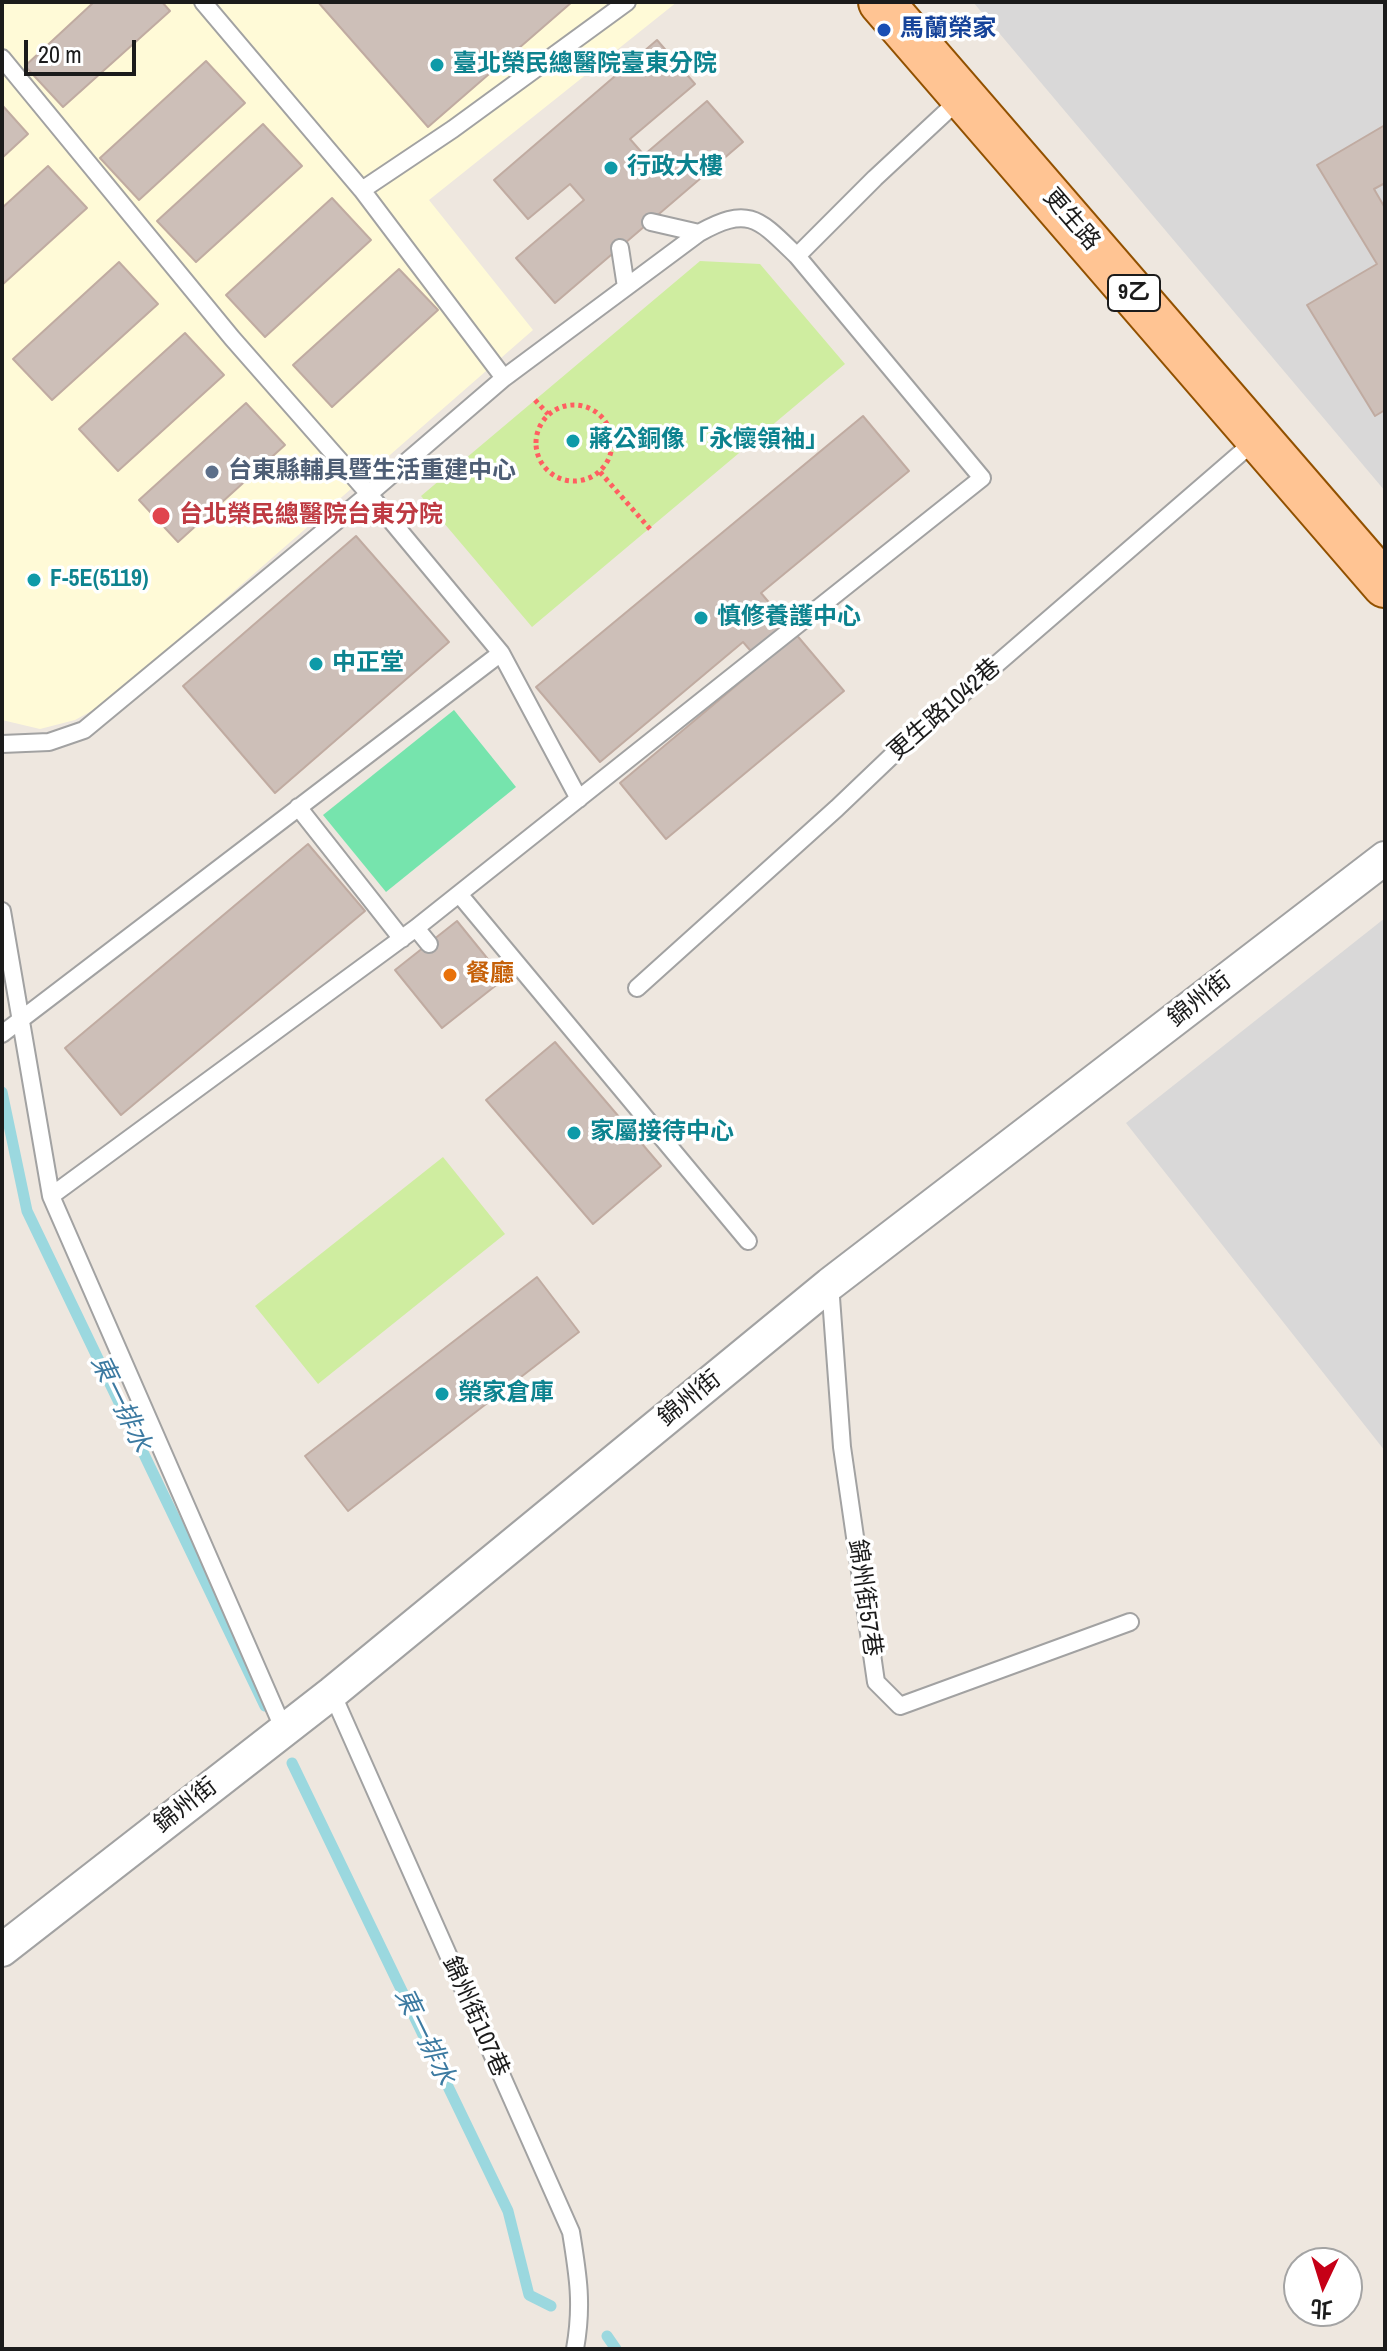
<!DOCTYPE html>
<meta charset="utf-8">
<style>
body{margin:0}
#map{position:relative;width:1387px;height:2351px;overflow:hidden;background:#eee7df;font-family:"Archivo Narrow","Noto Sans TC",sans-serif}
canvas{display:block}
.frame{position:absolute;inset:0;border:4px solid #1b1b1b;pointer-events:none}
.north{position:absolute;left:1283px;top:2247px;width:80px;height:80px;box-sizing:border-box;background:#fff;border:2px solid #a4a4a4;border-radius:50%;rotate:184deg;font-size:22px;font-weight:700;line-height:32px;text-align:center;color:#1b1b1b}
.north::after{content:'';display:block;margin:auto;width:28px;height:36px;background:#c60017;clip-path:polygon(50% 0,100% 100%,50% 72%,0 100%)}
.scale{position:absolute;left:24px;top:40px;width:112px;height:36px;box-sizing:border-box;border:4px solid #1b1b1b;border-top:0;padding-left:10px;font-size:24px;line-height:28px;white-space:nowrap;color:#1b1b1b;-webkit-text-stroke:6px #fff;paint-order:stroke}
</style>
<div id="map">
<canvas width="1387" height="2351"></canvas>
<div class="frame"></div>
<div class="north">北</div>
<div class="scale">20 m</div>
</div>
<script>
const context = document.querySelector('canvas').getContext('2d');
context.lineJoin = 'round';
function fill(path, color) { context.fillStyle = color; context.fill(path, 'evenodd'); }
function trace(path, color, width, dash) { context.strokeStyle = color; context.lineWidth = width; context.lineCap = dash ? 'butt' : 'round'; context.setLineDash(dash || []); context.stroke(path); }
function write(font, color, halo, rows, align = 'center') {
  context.font = font + ' "Archivo Narrow","Noto Sans TC",sans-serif'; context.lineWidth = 7; context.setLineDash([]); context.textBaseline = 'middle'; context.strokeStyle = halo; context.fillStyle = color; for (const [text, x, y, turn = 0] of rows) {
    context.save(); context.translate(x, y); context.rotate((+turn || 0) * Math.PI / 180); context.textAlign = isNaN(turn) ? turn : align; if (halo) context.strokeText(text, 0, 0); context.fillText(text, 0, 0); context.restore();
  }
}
fill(new Path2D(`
 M973 2H1385V491Z
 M1385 918V1451L1126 1123Z`), '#d9d8d8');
fill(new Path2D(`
 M2 2H677L429 200 533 330 106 703 75 720 40 729 2 720Z`), '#fffad7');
fill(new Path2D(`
 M700 261 760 264 845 364 532 627 421 496Z
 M443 1157 505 1234 318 1384 255 1306Z`), '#cfeda0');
fill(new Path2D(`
 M454 710 516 787 386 892 323 815Z`), '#76e4ad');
trace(new Path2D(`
 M2 1092 27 1211 265 1706
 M292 1763 508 2211 529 2295 551 2306
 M607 2336 616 2349`), '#9bd8df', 11);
const building = new Path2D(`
 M94 2H162L170 11 63 107 25 66Z
 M318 2H572L428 127Z
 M657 40 695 84 630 139 644 155 707 101 743 142 555 303 516 258 584 200 570 184 528 219 494 180Z
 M206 61 245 103 139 200 100 158Z
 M2 105 28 134 2 158Z
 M263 124 302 166 196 262 157 221Z
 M1385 125V183L1374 189 1385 208V410L1375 416 1307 305 1377 264 1317 165Z
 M48 166 87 208 2 285V208Z
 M332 198 371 240 265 337 226 295Z
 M119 262 158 304 52 400 13 359Z
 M399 269 438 310 332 407 293 365Z
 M185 333 224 375 118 471 79 429Z
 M246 403 285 445 178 542 139 500Z
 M863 416 909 471 761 593 844 691 666 839 620 783 762 664 743 642 600 762 536 687Z
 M356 536 449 642 275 793 183 686Z
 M308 844 365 911 121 1115 65 1048Z
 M457 921 504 979 442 1028 395 970Z
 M555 1042 661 1166 593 1224 486 1100Z
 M537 1277 579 1332 348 1511 305 1456Z`);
fill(building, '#cdbfb8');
trace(building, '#c0aba1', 2);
const service = new Path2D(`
 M203 2 362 190 453 129 627 2
 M2 58 232 338 369 494 501 653 2 1034
 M362 190 504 378
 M651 222 699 233
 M620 248 626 287
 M501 653 579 799
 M2 744 49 742 84 730 369 494 504 378 699 233C749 205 759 219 797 256L875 178 961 98
 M298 807 402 939
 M459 894 748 1241
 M2 911 51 1196 416 928 982 478 797 256
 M416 928 429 944
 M637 988 837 808 902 746 1257 439
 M51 1196 284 1730
 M830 1284 842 1447 876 1682 900 1706 1130 1622
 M332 1693 571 2232C578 2275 583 2305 575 2349`);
const minor = new Path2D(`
 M2 1950 332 1693 830 1284 1385 858`);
const primary = new Path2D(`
 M881 2 1385 585`);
trace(service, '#a2a2a2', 20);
trace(minor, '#a2a2a2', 36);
trace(primary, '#925100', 48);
trace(new Path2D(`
 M535 400 548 414
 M536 443a38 38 0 1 1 76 0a38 38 0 1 1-76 0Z
 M600 472 650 529`), '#ff5f61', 5, [4, 4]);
trace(service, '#fff', 16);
trace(minor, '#fff', 32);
trace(primary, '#ffc493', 44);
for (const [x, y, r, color] of [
 [884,30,8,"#1a4fb4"],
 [437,65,8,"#0f9aa8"],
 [611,168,8,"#0f9aa8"],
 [573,441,8,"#0f9aa8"],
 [212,472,8,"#5c6f8a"],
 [161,516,10,"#e0444e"],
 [34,580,8,"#0f9aa8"],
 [701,618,8,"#0f9aa8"],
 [316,664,8,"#0f9aa8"],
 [450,975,8,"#e8710a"],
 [574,1133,8,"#0f9aa8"],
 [442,1394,8,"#0f9aa8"]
]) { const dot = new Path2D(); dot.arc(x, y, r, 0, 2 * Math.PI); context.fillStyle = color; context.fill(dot); trace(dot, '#fff', 3); }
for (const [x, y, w] of [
 [1134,293,52]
]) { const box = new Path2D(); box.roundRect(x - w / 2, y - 18, w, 36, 6); context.fillStyle = '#fff'; context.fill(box); trace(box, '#1b1b1b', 2); }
write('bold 22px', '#1b1b1b', null, [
 ["9乙",1134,293]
]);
write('bold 24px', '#164399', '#fff', [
 ["馬蘭榮家",900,30]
], 'left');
write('bold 24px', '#0d838f', '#fff', [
 ["臺北榮民總醫院臺東分院",453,65],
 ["行政大樓",627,168],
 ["蔣公銅像「永懷領袖」",589,441],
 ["F-5E(5119)",50,580],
 ["慎修養護中心",717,618],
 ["中正堂",332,664],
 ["家屬接待中心",590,1133],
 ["榮家倉庫",458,1394]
], 'left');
write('24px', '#1b1b1b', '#fff', [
 ["更生路",1071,220,49],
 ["更生路1042巷",945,710,-41],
 ["錦州街",1200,1000,-38],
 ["錦州街",690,1399,-39],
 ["錦州街57巷",864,1598,82],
 ["錦州街",186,1806,-38],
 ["錦州街107巷",475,2017,66]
]);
write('bold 24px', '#4e5e75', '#fff', [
 ["台東縣輔具暨生活重建中心",228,472]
], 'left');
write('bold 24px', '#be3a42', '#fff', [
 ["台北榮民總醫院台東分院",179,516]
], 'left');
write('bold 24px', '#c56008', '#fff', [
 ["餐廳",466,975]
], 'left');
write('italic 26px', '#3c7aa1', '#fff', [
 ["東一排水",120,1404,64],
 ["東一排水",424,2037,64]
]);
</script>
